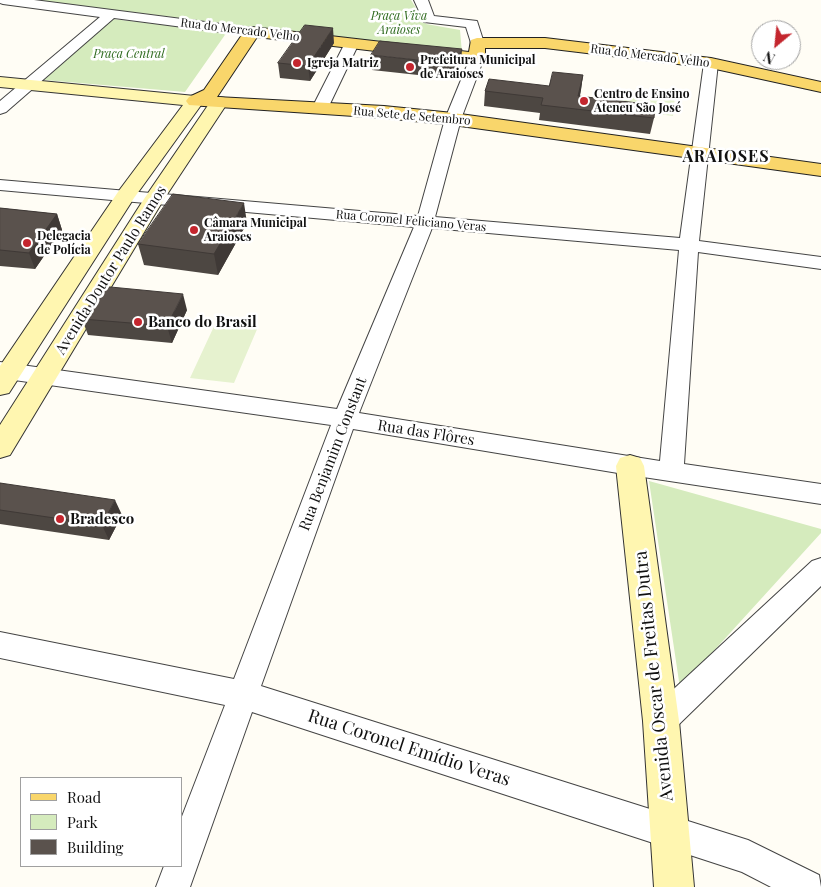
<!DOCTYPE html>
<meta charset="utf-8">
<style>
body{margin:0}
#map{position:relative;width:821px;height:887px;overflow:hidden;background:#fffdf5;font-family:"Playfair Display",serif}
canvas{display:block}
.legend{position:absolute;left:20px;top:777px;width:162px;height:90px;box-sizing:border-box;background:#fff;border:1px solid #a0a0a0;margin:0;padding:6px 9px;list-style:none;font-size:15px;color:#111}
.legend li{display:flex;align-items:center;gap:10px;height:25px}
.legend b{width:25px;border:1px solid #a0a0a0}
.north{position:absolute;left:751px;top:20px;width:50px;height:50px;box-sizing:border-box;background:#fff;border:1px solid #a0a0a0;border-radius:50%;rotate:208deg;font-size:14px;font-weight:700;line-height:20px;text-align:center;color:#111}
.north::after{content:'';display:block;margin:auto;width:18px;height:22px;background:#c4262e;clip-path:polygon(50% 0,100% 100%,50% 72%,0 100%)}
</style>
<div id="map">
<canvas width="821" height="887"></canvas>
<ul class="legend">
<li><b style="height:6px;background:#f9d66b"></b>Road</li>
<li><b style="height:14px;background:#d5ebbd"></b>Park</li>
<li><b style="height:14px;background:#5a524d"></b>Building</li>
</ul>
<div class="north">N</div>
</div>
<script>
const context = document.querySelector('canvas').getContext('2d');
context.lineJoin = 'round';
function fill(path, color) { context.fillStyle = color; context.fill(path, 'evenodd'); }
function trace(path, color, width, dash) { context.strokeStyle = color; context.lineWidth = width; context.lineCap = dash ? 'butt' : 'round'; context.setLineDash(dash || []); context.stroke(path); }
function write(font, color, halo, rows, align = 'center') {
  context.font = font + ' "Playfair Display",serif'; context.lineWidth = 5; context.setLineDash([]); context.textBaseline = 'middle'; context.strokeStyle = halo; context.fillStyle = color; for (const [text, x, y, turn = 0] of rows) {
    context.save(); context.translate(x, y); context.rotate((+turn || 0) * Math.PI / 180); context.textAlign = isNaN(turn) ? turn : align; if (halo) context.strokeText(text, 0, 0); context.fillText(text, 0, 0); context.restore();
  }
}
fill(new Path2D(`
 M35 0H411L426 24 460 30 462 53Z
 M112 19 227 32 185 92 44 80Z
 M649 481 821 529V533L680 688Z`), '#d5ebbd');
fill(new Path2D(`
 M615 89 675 96 673 116 612 108Z
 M216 322 258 327 234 383 190 378Z`), '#e6f2cf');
const street = new Path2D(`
 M0 0H34L252 28 259 32 252 36 114 18 6 112 0 114V101L100 17 3 4 0 3Z
 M414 0H428L434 16 477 21 484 43 477 47 472 46 466 27 424 22Z
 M352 39 359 43 328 108 320 113 314 111 312 108 345 43Z
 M477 54 484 58 461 119 435 217 680 238 704 63 706 60H716L718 63 699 241 821 257V269L698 252 684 464 821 484V504L630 475 353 429 261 686 748 840 819 875 821 887H771L742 872 252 712 190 887H156L164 866H181V819L225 705 0 658V632L234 679 331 425 0 378V362L337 409 414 227 0 190V180L418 216 445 119 470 58ZM432 228 679 250 660 461 359 413Z
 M821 558V586L672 731 661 736 650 731 646 721 650 711 812 561Z`);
const secondary = new Path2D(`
 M0 77 195 96 201 97 204 101 134 198 9 393 0 395V366L118 192 183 105 0 87Z
 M219 97 225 98 228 102 164 199 10 455 0 458V425L144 199 213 98Z
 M630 455 640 458 644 466 679 721 694 887H654L643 721 616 466 620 458Z`);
const primary = new Path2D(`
 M252 27 469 52 471 40 477 38H545L711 58 821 82V92L711 68 545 48H485V58L483 62 477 63 257 37 217 97 384 106 453 113 821 164V176L453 125 384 118 189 105 186 101 189 97 204 90 246 29Z`);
trace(street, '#444', 2);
trace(secondary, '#333', 2);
trace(primary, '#222', 2);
fill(street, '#fff');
fill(secondary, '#fff6b0');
fill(primary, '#f9d66b');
fill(new Path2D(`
 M334 43 310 81 280 78 278 63Z
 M371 55 461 64 455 79 372 70Z
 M583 75 580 96 654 118 650 134 539 120 540 113 484 106 485 91 549 86Z
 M0 208 57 214 62 230 35 269 0 266Z
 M247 223 218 275 144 265 138 244Z
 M187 310 172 343 88 335 82 319Z
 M0 483 122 515 109 540 0 524Z`), '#4d4742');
fill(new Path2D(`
 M333 28 334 43 310 81 308 66Z
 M462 49 461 64 455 79V64Z
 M583 75 581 90 576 111 578 96Z
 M244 203 247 223 218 275 214 254Z
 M57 214 62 230 35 269 29 253Z
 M183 294 187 310 172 343 167 326Z
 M115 500 122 515 109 540 102 525Z`), '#3f3936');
const building = new Path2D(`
 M305 25 333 28 308 66 278 63Z
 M380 41 462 49 455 64 371 55Z
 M553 72 583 75 578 96 655 105 654 118 541 105 543 98 485 91 489 79 549 86Z
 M173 194 244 203 214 254 138 244Z
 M0 208 57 214 29 253 0 250Z
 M100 286 183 294 167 326 82 319Z
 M0 483 115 500 102 525 0 510Z`);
fill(building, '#5a524d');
trace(building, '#3f3936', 1);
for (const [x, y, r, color] of [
 [297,63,5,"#c4262e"],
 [410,67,5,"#c4262e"],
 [584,101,5,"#c4262e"],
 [194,230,5,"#c4262e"],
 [27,243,5,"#c4262e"],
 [138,322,5,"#c4262e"],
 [60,519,5,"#c4262e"]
]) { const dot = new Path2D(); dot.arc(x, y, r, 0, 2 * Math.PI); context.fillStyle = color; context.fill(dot); trace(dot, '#fff', 2); }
write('italic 12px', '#2f6b1f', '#fff', [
 ["Praça Viva",399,16],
 ["Araioses",399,30],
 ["Praça Central",129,54]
]);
write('12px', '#111', '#fff', [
 ["Rua do Mercado Velho",240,30,7],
 ["Rua do Mercado Velho",650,56,7],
 ["Rua Sete de Setembro",412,116,5],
 ["Rua Coronel Feliciano Veras",411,221,5]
]);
write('bold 12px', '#111', '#fff', [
 ["Prefeitura Municipal",420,60],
 ["de Araioses",420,74],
 ["Igreja Matriz",307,63],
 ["Centro de Ensino",594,94],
 ["Ateneu São José",594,108],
 ["Câmara Municipal",204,223],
 ["Araioses",204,237],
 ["Delegacia",37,236],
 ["de Polícia",37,250]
], 'left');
write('15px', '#111', '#fff', [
 ["Avenida Doutor Paulo Ramos",111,270,-58],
 ["Rua das Flôres",426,433,9],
 ["Rua Benjamim Constant",333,454,-69]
]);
write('bold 15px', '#111', '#fff', [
 ["Banco do Brasil",148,322],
 ["Bradesco",70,519]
], 'left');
context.letterSpacing = '1px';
write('bold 16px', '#111', '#fff', [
 ["ARAIOSES",726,157]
]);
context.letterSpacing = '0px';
write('18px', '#111', '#fff', [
 ["Avenida Oscar de Freitas Dutra",654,676,-96],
 ["Rua Coronel Emídio Veras",409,748,18]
]);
</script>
